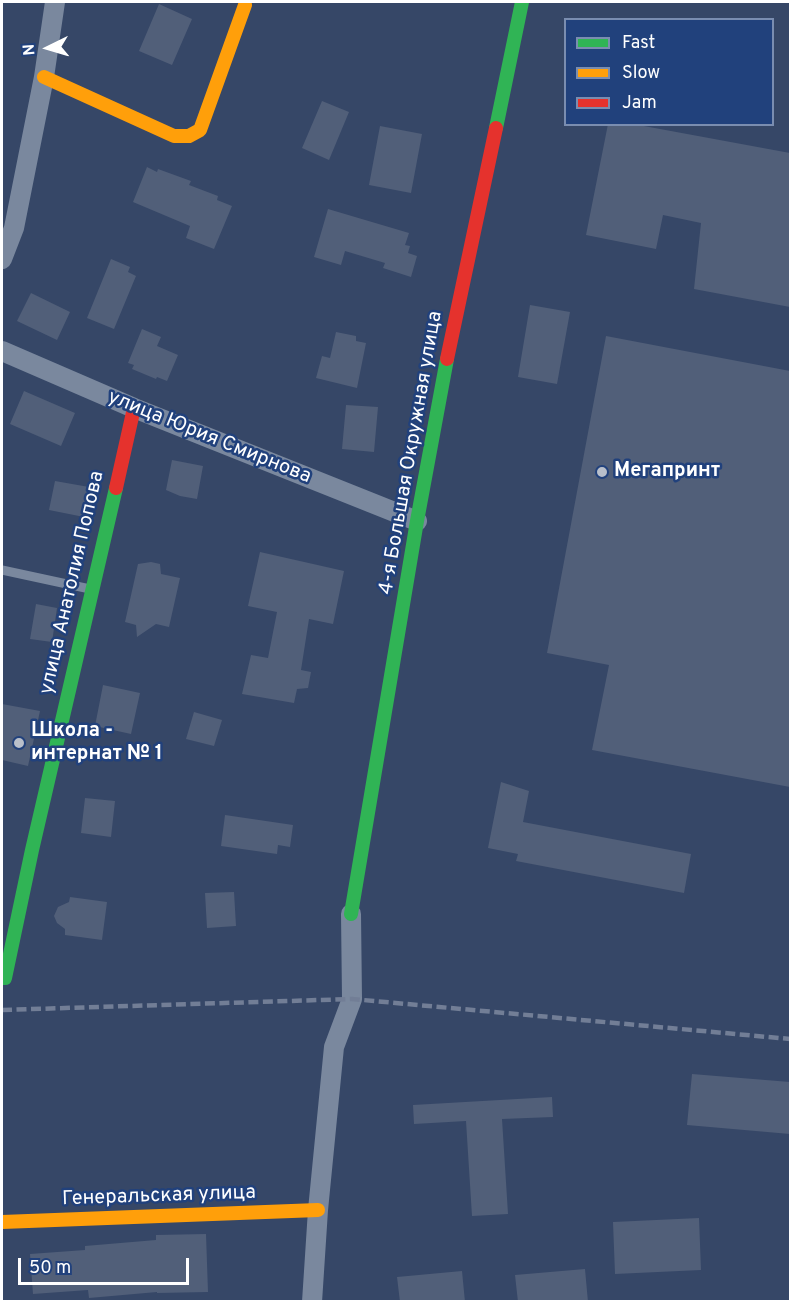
<!DOCTYPE html>
<meta charset="utf-8">
<style>
body{margin:0}
#map{position:relative;width:792px;height:1303px;overflow:hidden;background:#364767;font-family:Overpass,sans-serif}
canvas{display:block}
.frame{position:absolute;inset:0;border:3px solid #fff;pointer-events:none}
.legend{position:absolute;left:564px;top:18px;width:210px;height:108px;box-sizing:border-box;background:#21417c;border:2px solid #7a8db0;margin:0;padding:8px 10px;list-style:none;font-size:18px;color:#fff}
.legend li{display:flex;align-items:center;gap:12px;height:30px}
.legend b{width:30px;border:2px solid #7a8db0}
.north{position:absolute;left:18px;top:18px;width:60px;height:60px;-webkit-text-stroke:4px #21417c;paint-order:stroke;rotate:265deg;font-size:16px;font-weight:700;line-height:24px;text-align:center;color:#fff}
.north::after{content:'';display:block;margin:auto;width:21px;height:27px;background:#fff;clip-path:polygon(50% 0,100% 100%,50% 72%,0 100%)}
.scale{position:absolute;left:18px;top:1258px;width:171px;height:27px;box-sizing:border-box;border:3px solid #fff;border-top:0;padding-left:8px;font-size:18px;line-height:21px;white-space:nowrap;color:#fff;-webkit-text-stroke:4px #21417c;paint-order:stroke}
</style>
<div id="map">
<canvas width="792" height="1303"></canvas>
<div class="frame"></div>
<ul class="legend">
<li><b style="height:8px;background:#30b455"></b>Fast</li>
<li><b style="height:8px;background:#ff9f0a"></b>Slow</li>
<li><b style="height:8px;background:#e5322d"></b>Jam</li>
</ul>
<div class="north">N</div>
<div class="scale">50 m</div>
</div>
<script>
const context = document.querySelector('canvas').getContext('2d');
context.lineJoin = 'round';
function fill(path, color) { context.fillStyle = color; context.fill(path, 'evenodd'); }
function trace(path, color, width, dash) { context.strokeStyle = color; context.lineWidth = width; context.lineCap = dash ? 'butt' : 'round'; context.setLineDash(dash || []); context.stroke(path); }
function write(font, color, halo, rows, align = 'center') {
  context.font = font + ' Overpass,sans-serif'; context.lineWidth = 5; context.setLineDash([]); context.textBaseline = 'middle'; context.strokeStyle = halo; context.fillStyle = color; for (const [text, x, y, turn = 0] of rows) {
    context.save(); context.translate(x, y); context.rotate((+turn || 0) * Math.PI / 180); context.textAlign = isNaN(turn) ? turn : align; if (halo) context.strokeText(text, 0, 0); context.fillText(text, 0, 0); context.restore();
  }
}
fill(new Path2D(`
 M159 4 192 19 172 65 139 51Z
 M322 101 349 112 329 160 302 148Z
 M608 124H633L790 153V307L694 289 701 223 663 215 656 249 586 235Z
 M380 126 422 134 411 193 369 185Z
 M147 167 157 172 158 169 191 181 189 185 218 196 217 200 232 206 214 249 186 238 190 226 133 202Z
 M328 209 409 233 405 245 410 246 408 253 417 256 411 277 383 268 385 263 345 251 341 265 314 257Z
 M111 259 130 267 128 272 136 276 114 329 87 318Z
 M31 293 70 312 57 340 17 321Z
 M530 305 570 312 557 384 518 377Z
 M142 329 161 337 157 346 178 355 167 381 157 377 156 379 132 369 134 365 128 363Z
 M336 332 356 336V341L366 343 357 388 316 378 322 356 330 358Z
 M606 336 790 371V787L592 750 609 665 547 653Z
 M24 391 75 413 61 446 10 424Z
 M346 405 378 407 374 452 342 449Z
 M172 460 203 466 197 499 180 496 166 490Z
 M55 481 89 487 84 517 49 510Z
 M260 552 344 571 333 624 309 619 301 670 311 672 308 688 297 689 294 703 242 694 251 655 268 658 277 612 248 606Z
 M151 562 160 564 161 574 180 578 169 627 156 624 137 637 136 625 125 622 138 564Z
 M36 604 57 608 52 642 30 639Z
 M103 685 140 693 131 734 95 726Z
 M2 704 40 711 28 766 2 760Z
 M194 712 222 720 214 746 186 739Z
 M501 782 529 791 523 822 691 854 684 893 516 861 518 854 488 848Z
 M85 798 115 801 111 837 81 833Z
 M225 815 293 825 290 847 278 845 277 854 221 846Z
 M234 892 236 926 207 928 205 893Z
 M70 897 107 902 102 940 65 935V929L57 923 54 916 58 907 69 902Z
 M692 1074 790 1082V1134L687 1125Z
 M552 1097 553 1117 502 1119 508 1214 472 1216 466 1121 414 1124 413 1105Z
 M699 1218 701 1270 615 1274 613 1222Z
 M206 1234 208 1292 157 1293V1292L89 1298 88 1290 33 1294 30 1254 85 1250V1246L156 1240V1235Z
 M585 1269 588 1302H518L515 1275Z
 M462 1271 465 1302H400L397 1277Z`), '#515f79');
trace(new Path2D(`
 M2 570 90 589`), '#7a889e', 9);
trace(new Path2D(`
 M2 259 14 228 44 77 55 2
 M2 351 134 408 417 521
 M312 1302 318 1210 334 1047 352 999 351 914`), '#7a889e', 20);
trace(new Path2D(`
 M496 128 522 2
 M351 914 417 521 447 359
 M2 978H5L32 850 116 488`), '#30b455', 14);
trace(new Path2D(`
 M44 77 174 136H189L200 130 245 5
 M2 1222 318 1210`), '#ff9f0a', 14);
trace(new Path2D(`
 M447 359 496 128
 M116 488 134 408`), '#e5322d', 14);
trace(new Path2D(`
 M2 1010 352 999 790 1039`), '#727e96', 4.5, [10, 4.5]);
for (const [x, y, r, color] of [
 [602,472,6,"#b9bfca"],
 [19,743,6,"#b9bfca"]
]) { const dot = new Path2D(); dot.arc(x, y, r, 0, 2 * Math.PI); context.fillStyle = color; context.fill(dot); trace(dot, '#21417c', 2); }
write('20px', '#fff', '#21417c', [
 ["улица Юрия Смирнова",209,438,22],
 ["4-я Большая Окружная улица",412,453,-80],
 ["улица Анатолия Попова",73,583,-77],
 ["Генеральская улица",159,1197,-2]
]);
write('bold 20px', '#fff', '#21417c', [
 ["Мегапринт",614,472],
 ["Школа -",31,732],
 ["интернат № 1",31,755]
], 'left');
</script>
